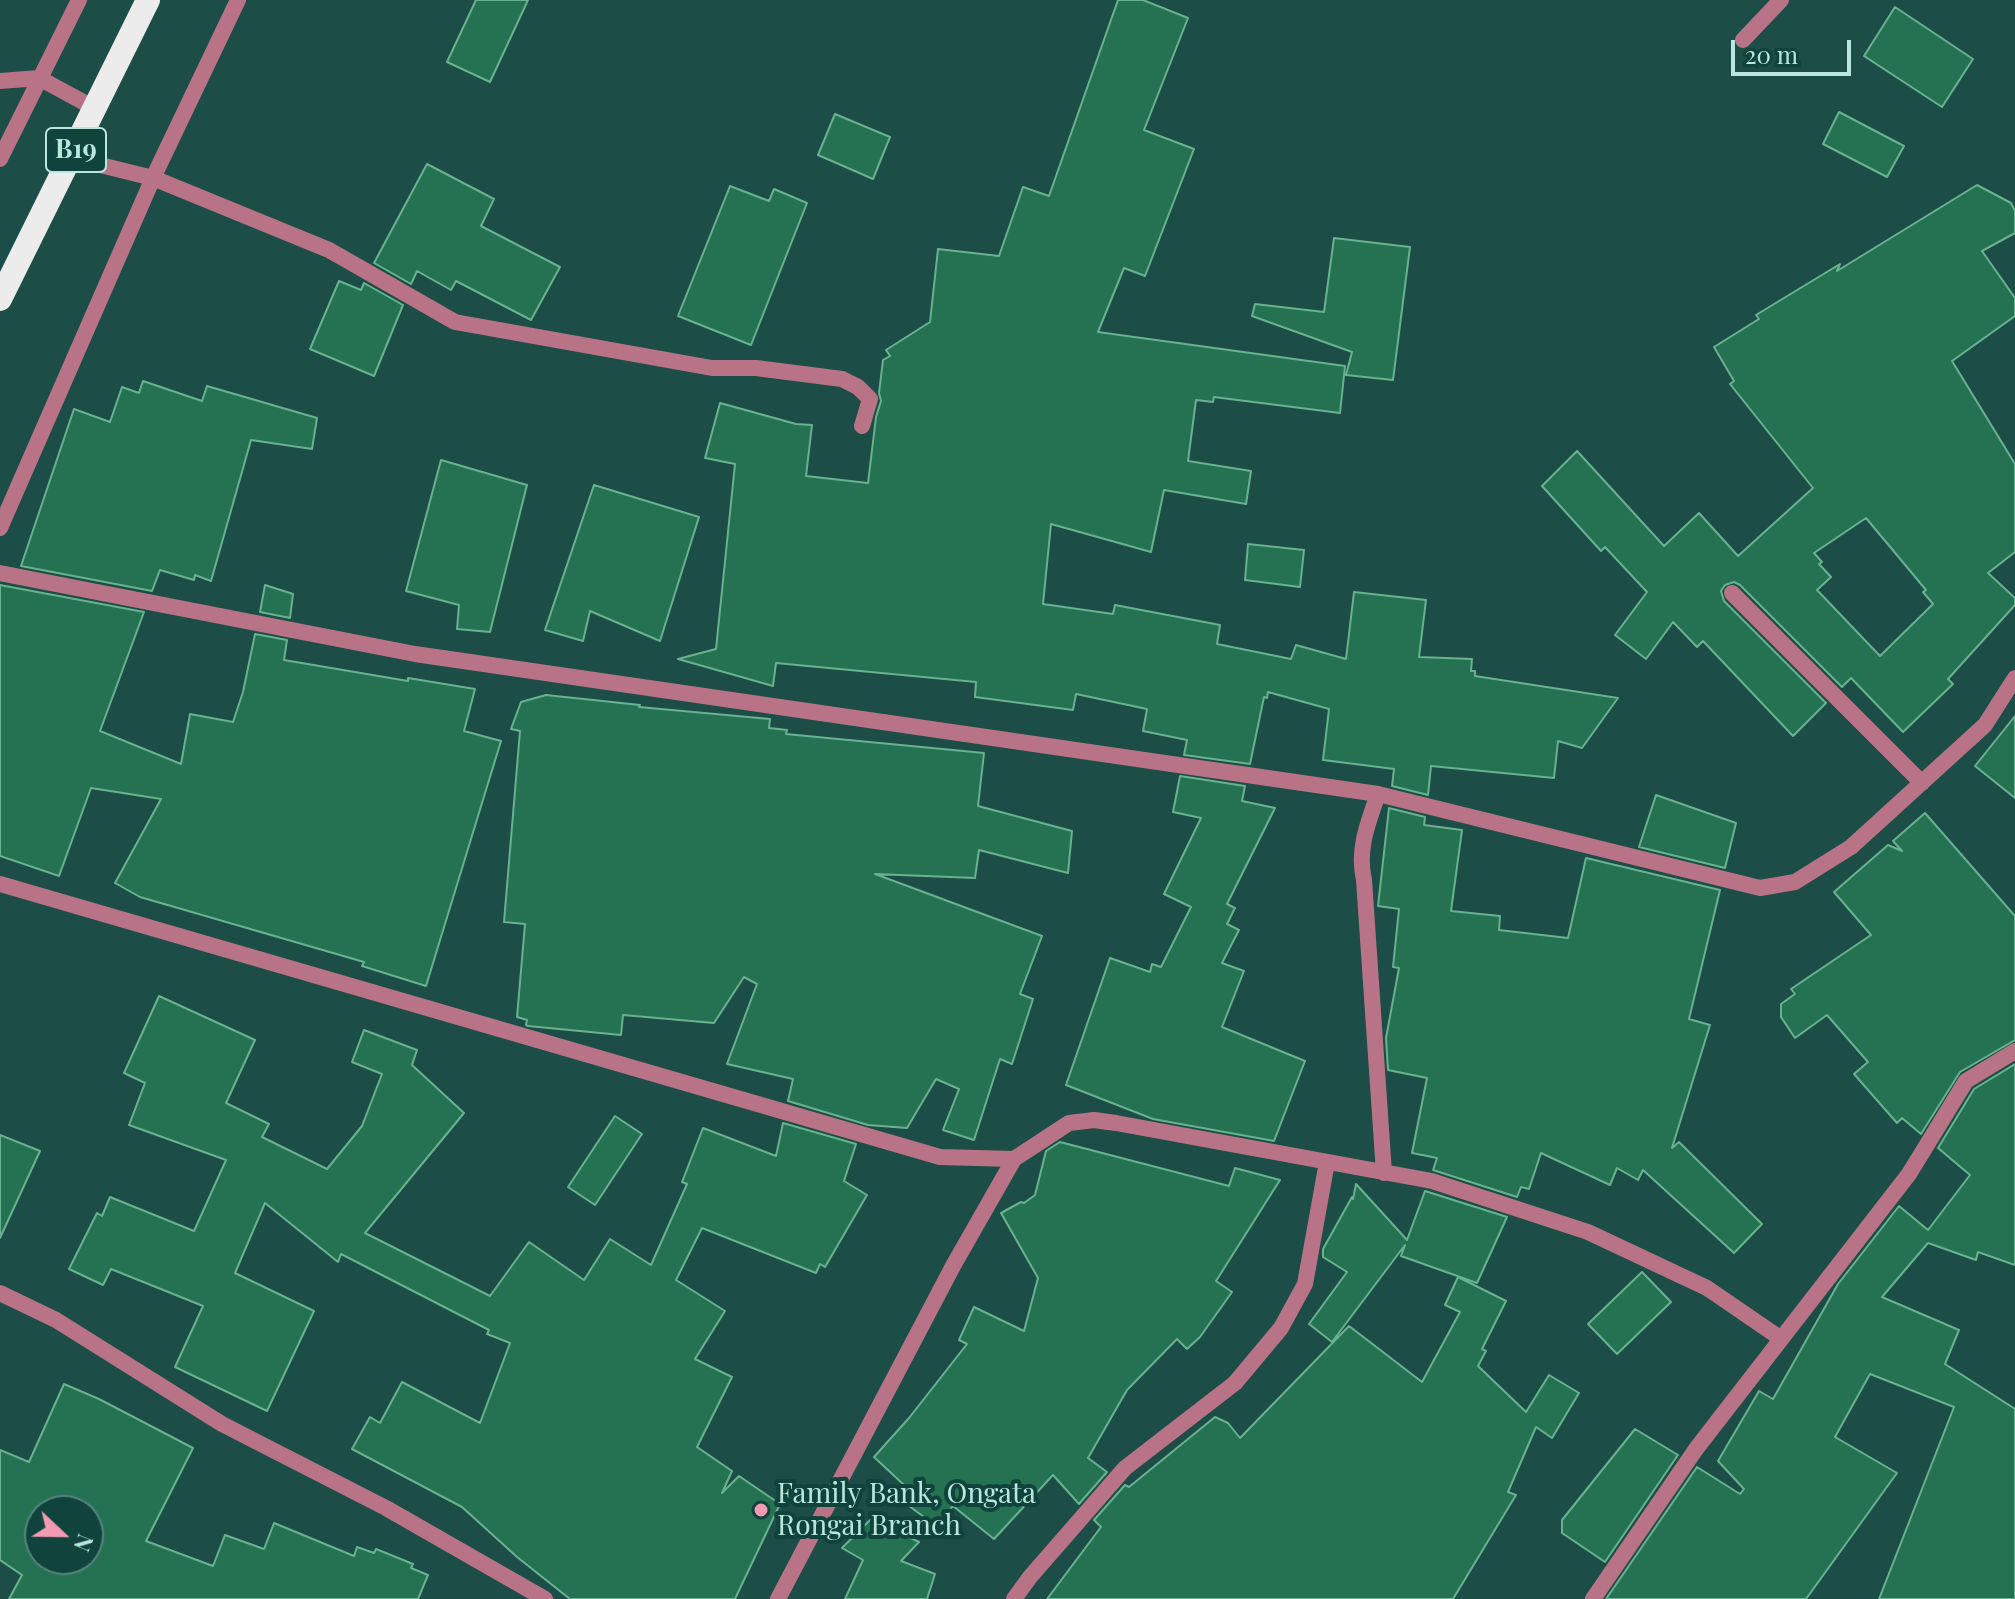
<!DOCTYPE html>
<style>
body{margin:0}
#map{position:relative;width:2015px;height:1599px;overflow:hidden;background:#1c4d46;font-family:"Playfair Display",serif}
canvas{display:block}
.north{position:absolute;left:24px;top:1495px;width:80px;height:80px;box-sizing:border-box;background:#0f433c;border:2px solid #54847d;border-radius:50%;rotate:112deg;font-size:22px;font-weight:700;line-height:32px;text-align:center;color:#bbe6de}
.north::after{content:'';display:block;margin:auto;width:28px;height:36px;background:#f19ab1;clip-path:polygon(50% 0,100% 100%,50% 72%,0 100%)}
.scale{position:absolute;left:1731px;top:40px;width:120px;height:36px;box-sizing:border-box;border:4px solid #bbe6de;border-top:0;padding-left:10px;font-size:24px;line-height:28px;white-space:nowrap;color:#bbe6de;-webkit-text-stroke:6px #0f433c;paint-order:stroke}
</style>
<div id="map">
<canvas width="2015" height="1599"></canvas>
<div class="north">N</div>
<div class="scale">20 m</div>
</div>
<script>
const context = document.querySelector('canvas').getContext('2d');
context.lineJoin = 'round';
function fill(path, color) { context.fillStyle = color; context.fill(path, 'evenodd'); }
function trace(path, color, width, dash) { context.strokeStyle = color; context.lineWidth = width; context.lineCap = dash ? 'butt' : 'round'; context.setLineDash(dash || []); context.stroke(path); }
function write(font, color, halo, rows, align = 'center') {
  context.font = font + ' "Playfair Display",serif'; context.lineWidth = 8; context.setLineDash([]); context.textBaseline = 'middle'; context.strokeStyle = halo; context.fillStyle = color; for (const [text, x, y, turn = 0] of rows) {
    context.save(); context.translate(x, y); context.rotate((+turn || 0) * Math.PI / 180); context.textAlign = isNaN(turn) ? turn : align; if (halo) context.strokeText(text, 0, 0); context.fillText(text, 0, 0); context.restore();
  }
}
const building = new Path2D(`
 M476 0H528L490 82 447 62Z
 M1118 0H1143L1188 18 1144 130 1194 149 1145 276 1124 268 1098 332 1345 366 1340 413 1214 397 1213 402 1196 400 1188 461 1251 471 1246 504 1164 490 1151 552 1051 524 1043 604 1113 614 1115 605 1220 625 1217 644 1291 659 1296 645 1346 659 1354 592 1426 600 1419 657 1472 659 1471 671H1475V676L1618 698 1582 748 1558 741 1554 778 1431 766 1428 795 1392 786 1394 769 1323 760 1329 709 1268 692 1267 698 1264 697 1250 764 1184 755 1187 740 1143 731 1147 709 1076 694 1073 710 975 697 976 682 776 663 773 686 678 659 716 649 735 464 705 458 720 403 796 424 812 425 806 476 868 483 876 417 881 401 879 393 883 360 890 356 886 350 930 322 938 249 999 256 1023 187 1049 196Z
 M1895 7 1973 59 1942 107 1864 56Z
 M1839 112 1904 146 1887 177 1823 144Z
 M835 114 890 137 873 179 818 155Z
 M427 164 494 199 481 226 560 267 531 320 456 281 451 290 417 271 411 284 374 263Z
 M1977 185 2011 203 2015 211V233L1982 251 2015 298V316L1952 361 2015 464V552L1988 573 2015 598V605L1948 679 1953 684 1903 732 1851 678 1842 687 1740 585 1734 582 1725 585 1721 591 1724 601 1826 703 1793 736 1703 641 1697 647 1673 622 1646 659 1615 635 1647 592 1605 547 1601 551 1542 486 1577 451 1664 546 1699 513 1738 556 1813 488 1730 384 1734 381 1714 347 1759 319 1756 315 1840 264 1837 271ZM1866 518 1926 590 1923 592 1933 604 1880 656 1817 590 1831 577 1819 564 1822 562 1814 553Z
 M730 186 769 201 774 189 807 203 751 345 678 316Z
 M1334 238 1410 247 1393 380 1346 375 1352 352 1252 316 1255 304 1324 312Z
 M339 281 361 290 364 283 403 305 374 376 310 349Z
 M143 381 202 401 207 386 317 418 312 449 251 440 211 581 195 575 194 580 160 570 152 591 21 566 74 409 110 422 122 387 139 393Z
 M441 460 527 485 490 632 457 629 459 605 406 591Z
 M594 485 699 517 660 641 590 611 583 641 545 630Z
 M1248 544 1304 550 1300 587 1245 580Z
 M0 585 144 612 100 731 181 764 190 714 233 722 243 692 255 634 287 640 284 660 408 681V678L475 689 464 731 501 741 426 986 362 966 364 962 140 897 115 883 161 799 91 788 59 876 0 856Z
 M265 585 293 594 290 618 260 612Z
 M546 695 640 705 639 707 770 719 769 728 787 730 786 734 984 753 978 806 1072 831 1068 873 979 850 975 878 875 874 1042 936 1020 994 1033 999 1012 1064 1000 1059 974 1140 943 1130 959 1089 936 1079 907 1128 868 1125 788 1101 793 1079 727 1064 757 984 744 977 714 1023 623 1015 621 1035 528 1026 526 1025 527 1020 517 1017 525 924 504 922 520 731 511 729 521 702Z
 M2015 716V798L1975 766Z
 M1180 776 1245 786 1242 801 1275 808 1227 904 1235 908 1227 924 1239 930 1222 963 1244 971 1222 1027 1305 1061 1274 1141 1153 1119 1066 1085 1110 958 1150 972 1152 964 1161 967 1191 907 1164 894 1201 818 1173 812Z
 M1656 795 1736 823 1725 868 1639 847Z
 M1389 808 1425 817 1424 825 1462 830 1451 911 1500 916 1499 930 1568 938 1586 858 1720 890 1689 1019 1710 1025 1672 1148 1679 1142 1762 1224 1734 1253 1643 1170 1638 1180 1617 1168 1610 1185 1541 1153 1529 1189 1521 1187 1517 1197 1433 1170 1437 1158 1412 1153 1427 1078 1388 1070 1386 1038 1399 968 1393 967 1399 909 1378 906Z
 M1925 813 2015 916V1040L1960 1072 1921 1134 1902 1118 1897 1123 1854 1074 1868 1062 1827 1015 1795 1038 1781 1017V1004L1795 994 1791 989 1871 935 1834 892 1888 845 1902 851 1893 841Z
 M159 996 255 1040 226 1103 269 1124 262 1137 327 1169 362 1126 382 1074 352 1062 364 1030 417 1050 412 1065 464 1113 365 1233 490 1296 529 1242 584 1280 610 1239 651 1265 687 1184 682 1182 703 1128 776 1156 783 1123 856 1144 844 1181 867 1195 825 1267 820 1264 816 1273 702 1228 676 1280 725 1311 695 1359 732 1377 697 1447 732 1471 722 1493 739 1476 780 1504 735 1599H570L517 1557 462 1507 352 1449 370 1417 380 1423 402 1382 480 1423 510 1343 487 1334 489 1330 341 1254 338 1262 265 1203 235 1273 314 1311 267 1411 175 1367 203 1306 111 1269 103 1285 69 1269 97 1213 102 1216 110 1197 194 1231 226 1160 129 1125 145 1083 124 1073Z
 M2015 1064V1265L1978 1252 1976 1260 1928 1243 1882 1297 1959 1330 1945 1364 2015 1409V1599H1879L1954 1407 1870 1374 1835 1437 1897 1473 1806 1599H1606L1697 1467 1740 1494 1744 1489 1718 1461 1759 1391 1773 1399 1838 1284 1899 1206 1928 1230 1970 1175 1938 1148 1974 1089Z
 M615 1116 642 1134 595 1205 568 1187Z
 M0 1135 40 1151 0 1238Z
 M1060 1142 1229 1186 1235 1168 1280 1180 1216 1281 1232 1292 1200 1337 1187 1349 1177 1339 1127 1390 1088 1458 1107 1472 1079 1504 1053 1475 994 1539 953 1506 935 1525 894 1495 904 1485 874 1457 909 1418 967 1344 959 1340 974 1307 1024 1331 1038 1278 1001 1213 1021 1202 1024 1203 1035 1195 1046 1151Z
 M1356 1184 1407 1240 1425 1191 1507 1217 1477 1283 1401 1256 1405 1245 1332 1342 1309 1324 1347 1272 1323 1257V1249L1352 1197 1353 1199Z
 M1642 1272 1671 1302 1617 1354 1588 1324Z
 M1458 1277 1506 1301 1482 1349 1486 1351 1478 1366 1526 1412 1549 1375 1579 1393 1552 1438 1536 1427 1508 1492 1516 1495 1453 1599H1047L1101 1527 1094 1520 1125 1485 1129 1487 1215 1417 1228 1423 1240 1438 1349 1326 1422 1382 1460 1312 1445 1305Z
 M64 1384 99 1399 193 1448 146 1541 213 1566 225 1535 264 1549 274 1523 354 1556 357 1547 374 1553 376 1549 413 1564 411 1568 428 1575 418 1599H9L22 1575 0 1560V1450L29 1462ZM40 1511H88V1559H40Z
 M1635 1429 1678 1455 1605 1562 1562 1533V1520Z
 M871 1519 919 1542 901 1561 935 1574 927 1599H845L863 1560 842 1548Z`);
fill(building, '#257253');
trace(building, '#68b290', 2);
trace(new Path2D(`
 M1743 40 1781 0
 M72 158 153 178 329 250 455 322 712 368H756L842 379 858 387 870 399 862 426
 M0 159 79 0
 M0 528 153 178 238 0`), '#b87486', 16);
trace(new Path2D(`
 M0 81 39 78 96 109
 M0 573 415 654 1378 794 1760 888 1795 882 1851 847 1985 725 2015 678
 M1732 593 1922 783
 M1378 794C1368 823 1357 849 1364 880L1384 1173
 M0 884 940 1157 1014 1159
 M0 1293 56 1320 222 1424 386 1508 545 1599
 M778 1599 953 1266 1014 1159 1069 1123 1094 1120 1116 1123 1432 1181 1588 1232 1707 1288 1780 1338
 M1014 1599 1030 1577 1125 1468 1235 1383 1281 1328 1305 1284 1327 1162
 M1593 1599 1696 1449 1909 1174 1966 1081 2015 1051`), '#b87486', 16);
trace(new Path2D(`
 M0 299 148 0`), '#ececec', 24);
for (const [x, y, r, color] of [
 [761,1510,8,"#f19ab1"]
]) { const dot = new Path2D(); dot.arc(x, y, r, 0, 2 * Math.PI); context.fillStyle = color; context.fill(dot); trace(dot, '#0f433c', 3); }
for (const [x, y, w] of [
 [76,150,60]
]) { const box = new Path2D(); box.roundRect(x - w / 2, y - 22, w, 44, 6); context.fillStyle = '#0f433c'; context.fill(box); trace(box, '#bbe6de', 2); }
write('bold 26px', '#bbe6de', null, [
 ["B19",76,150]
]);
write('28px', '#bbe6de', '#0f433c', [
 ["Family Bank, Ongata",777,1494],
 ["Rongai Branch",777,1526]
], 'left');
</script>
